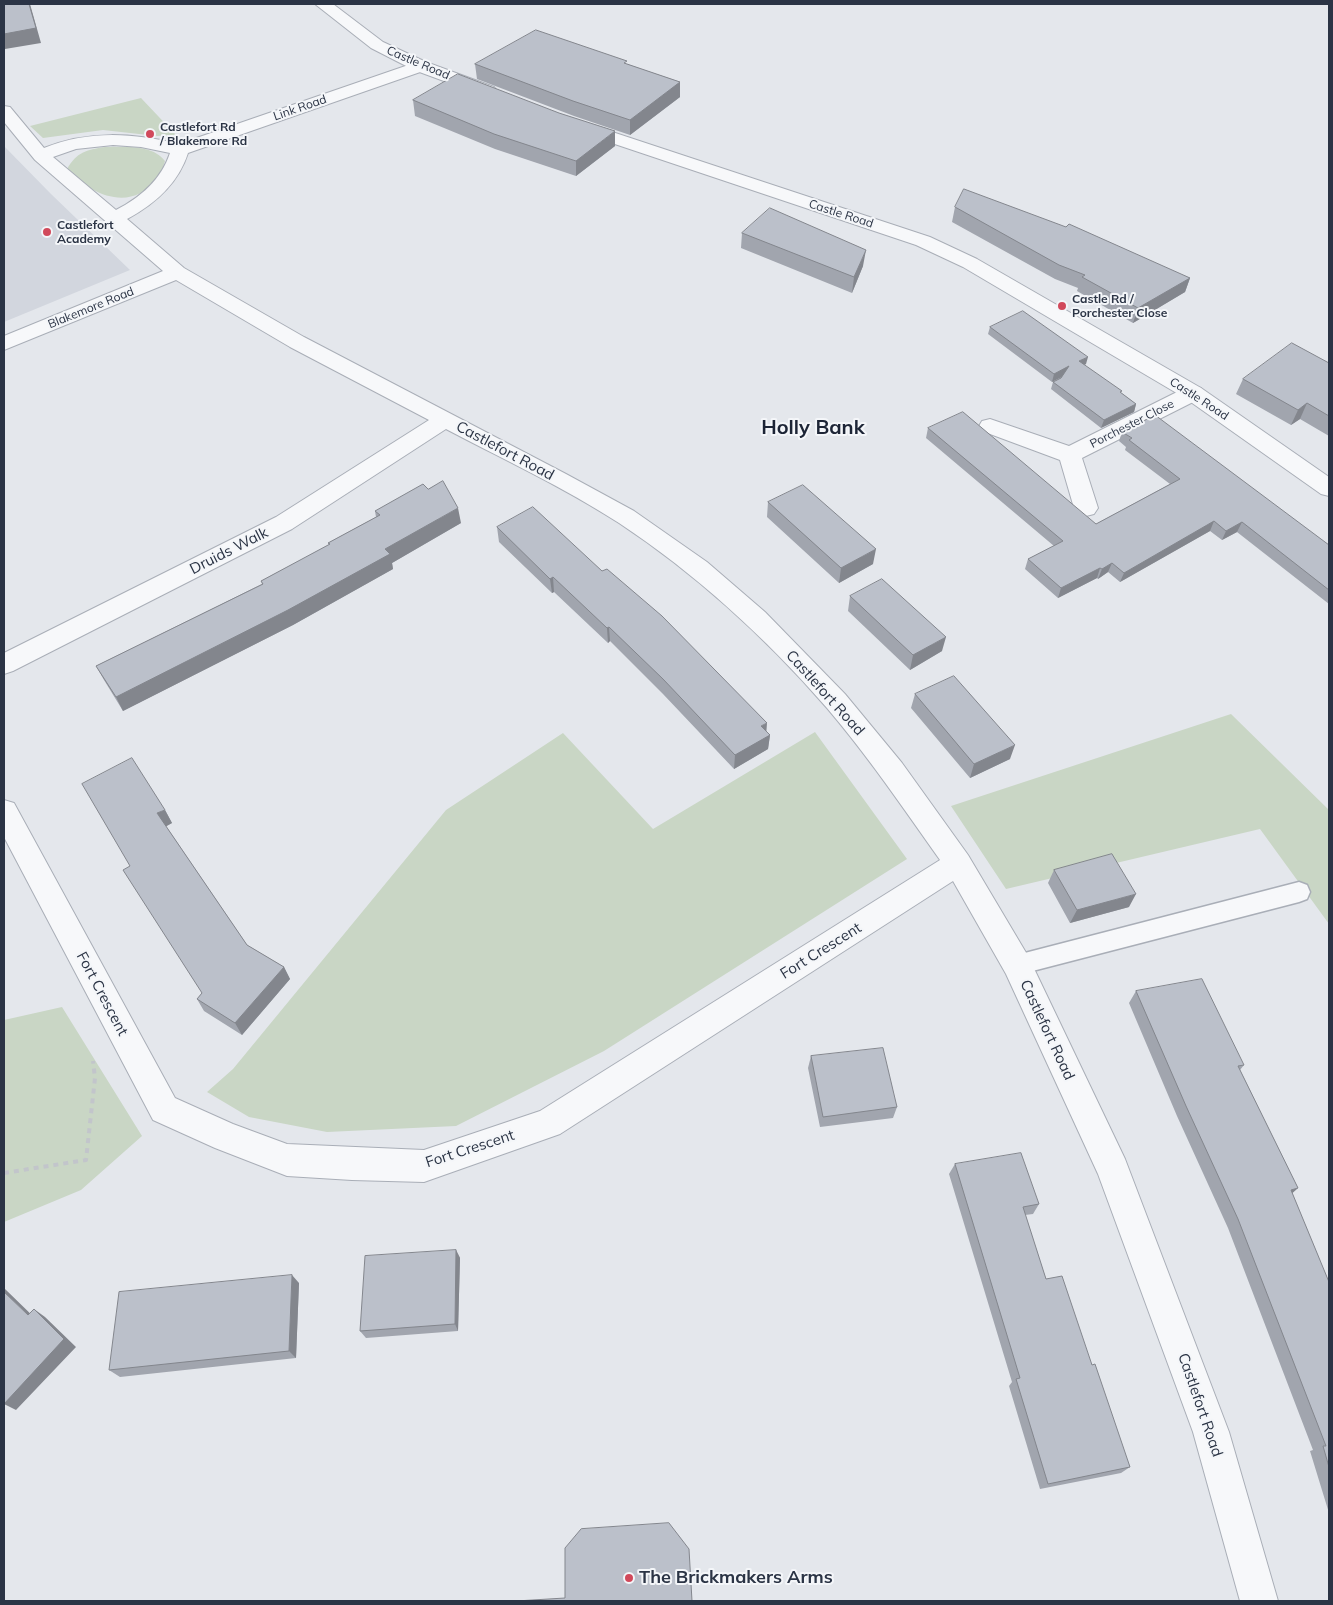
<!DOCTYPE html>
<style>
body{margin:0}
#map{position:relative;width:1333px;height:1605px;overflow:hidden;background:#e4e7ec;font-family:Mulish,sans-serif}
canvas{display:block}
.frame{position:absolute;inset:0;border:5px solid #2b3445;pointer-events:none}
</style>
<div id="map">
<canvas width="1333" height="1605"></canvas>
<div class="frame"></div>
</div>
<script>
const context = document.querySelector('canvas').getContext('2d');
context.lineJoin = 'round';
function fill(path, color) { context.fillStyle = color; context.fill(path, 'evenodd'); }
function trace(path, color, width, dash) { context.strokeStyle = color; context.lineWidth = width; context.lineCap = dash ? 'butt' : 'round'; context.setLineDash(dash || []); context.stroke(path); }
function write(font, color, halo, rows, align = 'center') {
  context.font = font + ' Mulish,sans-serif'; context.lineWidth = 4; context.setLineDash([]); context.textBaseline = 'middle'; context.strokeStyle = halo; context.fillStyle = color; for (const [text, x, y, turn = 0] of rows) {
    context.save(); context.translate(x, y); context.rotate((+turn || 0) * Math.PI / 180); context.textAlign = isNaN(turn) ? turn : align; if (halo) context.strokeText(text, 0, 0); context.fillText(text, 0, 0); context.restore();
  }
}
fill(new Path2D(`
 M4 146 51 194 130 270 4 322Z`), '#d2d6de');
fill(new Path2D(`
 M141 98 176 135 157 136 103 130 43 138 30 126Z
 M105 147C124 147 152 144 165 161 163 167 161 174 157 179 131 213 90 195 67 169 77 152 86 150 105 147Z
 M1231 714 1329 810V924L1260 829 1006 889 951 806Z
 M815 732 907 859 604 1051 456 1126 327 1132 249 1117 207 1092 233 1069 446 810 563 733 653 829Z
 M62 1007 142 1136 81 1190 4 1222V1020Z`), '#c9d6c5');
const service = new Path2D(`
 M1299 882 1307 885 1310 892 1307 899 1299 902 1017 975 1009 972 1005 965 1009 958 1017 955Z`);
const minor = new Path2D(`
 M420 61 426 62 428 66 426 70 188 153C178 184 155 204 127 219L184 268 304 337 566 474 634 511 707 562 765 612 845 694 902 763 968 855 1028 956 1125 1159 1229 1432 1278 1601H1240L1193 1432 1098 1174 1006 974 953 881 560 1134 424 1182 352 1180 287 1176 215 1148 153 1120 4 837V800L14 803 175 1098 233 1124 287 1144 424 1150 540 1111 940 860C903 808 868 756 827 708 766 638 696 574 619 523 565 488 503 459 446 429L292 529 13 671 4 674V653L276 517 429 420 290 347 176 280 4 350V336L163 271 35 160 4 122V106L10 107 44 148C89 130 133 133 179 144ZM113 145 141 147 170 153C161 180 141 197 116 210L53 157 76 149Z
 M1193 386 1201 388 1204 393 1201 398 1082 458 1098 508 1094 514 1086 516 1078 514 1074 508 1060 460 982 431 979 426 982 421 990 419 1069 446 1185 388Z`);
const tertiary = new Path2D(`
 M315 4H333L383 42 426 62 494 87 497 91 494 95 488 96 482 95 414 70 371 48Z
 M579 121 930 237 977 259 1201 388 1329 477V496L1321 494 1185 398 963 267 916 245 573 130 570 126 573 122Z`);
trace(service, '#a9aeb7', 3);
trace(minor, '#a9aeb7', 2);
trace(tertiary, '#a9aeb7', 2);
trace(new Path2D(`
 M4 1173 86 1160 95 1078 93 1061`), '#c2c5cb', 4, [5, 5]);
fill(service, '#f7f8fa');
fill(minor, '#f7f8fa');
fill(tertiary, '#f7f8fa');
fill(new Path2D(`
 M475 64H627L680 82V97L630 135 574 116 477 79Z
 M413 100 615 146 576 176 495 149 415 116Z
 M955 207 1190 278 1185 292 1133 323 1077 291 1078 288 1055 279 952 222Z
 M742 233 863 266 852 293 741 248Z
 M990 327 1086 364 1084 365 1136 404 1134 412 1101 428 1051 389 1053 382 1061 377 1052 382 988 334Z
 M1329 363V436L1300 419 1291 425 1236 394 1243 379Z
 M928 428 1096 524 1170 484 1125 450 1126 447 1119 441 1122 432 1329 545V604L1237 532 1222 540 1210 531 1120 582 1108 572 1098 579 1097 578 1058 598 1025 569 1028 559 1054 546 926 438Z
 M768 502 873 564 839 583 767 517Z
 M375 511 461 523 392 563 393 569 293 625 123 711 104 680 96 666 262 584 261 581 329 545 328 543 376 517Z
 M497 527 766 732 770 735 768 749 734 769 663 694 610 641 608 643 554 592 552 593 499 542Z
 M850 596 942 651 910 670 848 611Z
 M915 694 1010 759 970 778 911 708Z
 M165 810 172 823 166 826 247 945 284 967 290 979 242 1035 204 1011 197 999 202 993 130 866Z
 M1054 870 1129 907 1070 923 1048 883Z
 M1136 991 1244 1065 1240 1070 1298 1188 1292 1193 1329 1282V1513L1310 1451 1313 1450 1228 1228 1177 1116 1129 1003Z
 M811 1056 897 1107 893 1118 820 1127 808 1068Z
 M955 1164 1039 1204 1033 1214 1025 1215 1046 1279 1092 1365 1130 1467 1121 1473 1040 1489 1009 1386 1012 1382 949 1174Z
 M456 1250 460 1258 458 1331 366 1338 360 1331Z
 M299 1283 296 1358 120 1377 109 1370Z`), '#a1a5ae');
fill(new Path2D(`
 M29 4H30L41 43 5 49 4 45V34Z
 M680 82V97L630 135V120Z
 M615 131V146L576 176V161Z
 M866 250 863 266 852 293 854 277Z
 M1190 278 1185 292 1133 323 1138 308Z
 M1088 357 1086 364 1077 369 1079 361Z
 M1069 366 1067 374 1052 382 1054 374Z
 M1307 403 1300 419 1291 425 1298 410Z
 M1136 404 1134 412 1101 428 1104 420Z
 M458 508 461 523 392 563 393 569 293 625 123 711 116 697 385 549Z
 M1214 521 1210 531 1120 582 1124 573Z
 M1242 522 1237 532 1222 540 1226 531Z
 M876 549 873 564 839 583 841 568Z
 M1112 563 1108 572 1098 579 1102 569Z
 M1100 568 1097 578 1058 598 1061 588Z
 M553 577 554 592 552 593 550 579Z
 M609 627 610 641 608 643 607 628Z
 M946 637 942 651 910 670 913 655Z
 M767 723 766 737 770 735 768 749 734 769 735 755 761 726Z
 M1015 745 1010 759 970 778 974 764Z
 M165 810 172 823 165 827 157 813Z
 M1136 894 1129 907 1070 923 1077 910Z
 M284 967 290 979 242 1035 235 1023Z
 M1298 1188 1287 1198 1291 1190Z
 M456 1250 460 1258 458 1331 455 1324Z
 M292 1275 299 1283 296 1358 289 1351Z
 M4 1288 40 1323 28 1315 4 1292Z
 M34 1309 45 1317 76 1347 16 1410 4 1404Z`), '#83868d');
const building = new Path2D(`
 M4 4H29L36 28 4 34Z
 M536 30 627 61 624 63 680 82 630 120 573 101 475 64Z
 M458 74 559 113 615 131 576 161 494 134 413 100Z
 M964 189 1066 227 1069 224 1190 278 1138 308 1082 277 1085 275 1059 265 955 207Z
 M770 208 866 250 854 277 742 233Z
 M1023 311 1088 357 1079 361 1122 391 1120 392 1136 404 1104 420 1053 382 1061 378 1069 366 1054 374 990 327Z
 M1292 343 1329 363V416L1307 403 1298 410 1243 379Z
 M963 412 1096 524 1180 479 1129 440 1132 438 1122 432 1155 415 1329 545V590L1242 522 1226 531 1214 521 1124 573 1112 563 1102 569 1100 568 1061 588 1028 559 1063 541 928 428Z
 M443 481 458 508 385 549 390 554 288 610 116 697 96 666 263 584 261 581 330 544 328 543 380 515 375 511 423 484 428 489Z
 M803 485 876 549 841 568 768 502Z
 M533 507 602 571 607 569 662 616 767 723 761 726 770 735 735 755 663 679 609 627 607 628 553 577 550 579 497 527Z
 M882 579 946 637 913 655 850 596Z
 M954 676 1015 745 974 764 915 694Z
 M132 758 165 810 157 813 247 945 284 967 235 1023 197 999 202 993 123 870 130 866 82 784Z
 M1112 854 1136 894 1077 910 1054 870Z
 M1202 979 1244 1065 1238 1066 1298 1188 1291 1190 1329 1282V1467L1323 1446H1326L1238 1219 1186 1106 1136 991Z
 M883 1048 897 1107 823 1117 811 1056Z
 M1021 1153 1039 1204 1023 1207 1046 1279 1062 1276 1092 1365 1095 1364 1130 1467 1048 1484 1016 1379 1020 1378 955 1164Z
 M456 1250 455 1324 360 1331 365 1256Z
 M292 1275 289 1351 109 1370 119 1292Z
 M4 1292 28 1315 34 1309 64 1339 4 1404Z
 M669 1523 689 1549 692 1601H516L565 1598V1548L581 1529Z`);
fill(building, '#bbc0ca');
trace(building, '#83868d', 1);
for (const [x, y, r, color] of [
 [150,134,5,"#d1495b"],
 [47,232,5,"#d1495b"],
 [1062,306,5,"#d1495b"],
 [629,1578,5,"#d1495b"]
]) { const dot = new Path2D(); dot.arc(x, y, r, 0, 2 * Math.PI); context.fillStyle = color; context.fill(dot); trace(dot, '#f4f6f9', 2); }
write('12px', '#2b3445', '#f4f6f9', [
 ["Castle Road",418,63,23],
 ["Link Road",300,108,-19],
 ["Castle Road",841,214,18],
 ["Blakemore Road",91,308,-22],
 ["Castle Road",1199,399,33],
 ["Porchester Close",1132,424,-27]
]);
write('bold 12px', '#2b3445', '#f4f6f9', [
 ["Castlefort Rd",160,127],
 ["/ Blakemore Rd",160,141],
 ["Castlefort",57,225],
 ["Academy",57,239],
 ["Castle Rd /",1072,299],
 ["Porchester Close",1072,313]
], 'left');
write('15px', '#2b3445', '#f4f6f9', [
 ["Castlefort Road",505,451,28],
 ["Druids Walk",229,551,-27],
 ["Castlefort Road",825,693,48],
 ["Fort Crescent",821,951,-32],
 ["Fort Crescent",102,994,62],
 ["Castlefort Road",1047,1030,65],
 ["Fort Crescent",470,1149,-18],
 ["Castlefort Road",1200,1405,71]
]);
write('bold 18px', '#2b3445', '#f4f6f9', [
 ["The Brickmakers Arms",639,1578]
], 'left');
write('bold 20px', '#1d2536', '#f4f6f9', [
 ["Holly Bank",813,428]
]);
</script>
